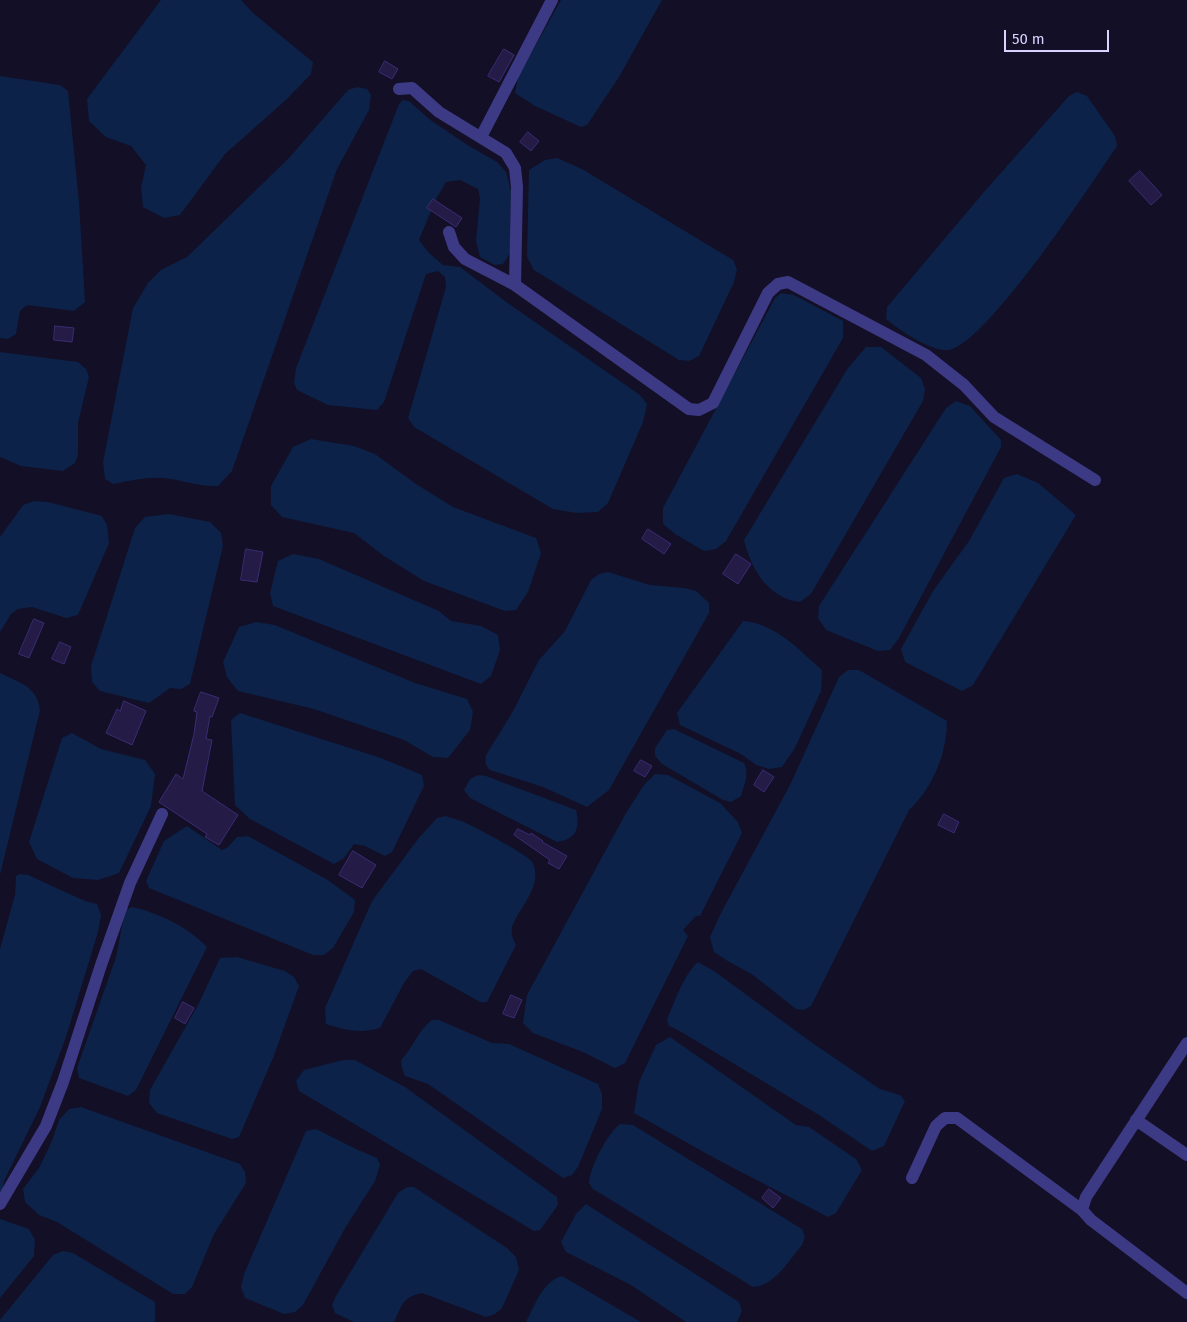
<!DOCTYPE html>
<style>
body{margin:0}
#map{position:relative;width:1187px;height:1322px;overflow:hidden;background:#130f26;font-family:"Fira Sans",sans-serif}
canvas{display:block}
.scale{position:absolute;left:1004px;top:30px;width:105px;height:22px;box-sizing:border-box;border:2px solid #d9d4ff;border-top:0;padding-left:6px;font-size:15px;line-height:18px;white-space:nowrap;color:#d9d4ff;-webkit-text-stroke:4px #130f26;paint-order:stroke}
</style>
<div id="map">
<canvas width="1187" height="1322"></canvas>
<div class="scale">50 m</div>
</div>
<script>
const context = document.querySelector('canvas').getContext('2d');
context.lineJoin = 'round';
function fill(path, color) { context.fillStyle = color; context.fill(path, 'evenodd'); }
function trace(path, color, width, dash) { context.strokeStyle = color; context.lineWidth = width; context.lineCap = dash ? 'butt' : 'round'; context.setLineDash(dash || []); context.stroke(path); }
fill(new Path2D(`
 M161 0H241L253 13 313 62 311 74 287 99 225 154 180 215 164 218 143 207 141 188 146 165 131 146 106 137 89 121 87 99Z
 M561 0H662L619 77 587 125 581 127 535 106 515 93 518 77Z
 M0 76 60 85 68 91 79 202 85 302 74 311 27 305 20 311 16 334 8 339 0 338Z
 M357 87 367 89 371 95 369 110 337 169 232 471 218 486C199 487 183 480 164 478 146 477 130 481 113 484L105 479 103 462 133 308 148 283 161 270 187 257 289 158 348 90Z
 M1077 92 1087 96 1115 136 1117 146C1092 183 987 343 949 350 933 353 899 330 886 319L887 307 984 192 1069 96Z
 M403 100 409 101 429 119 469 146 497 162 506 172 511 191 510 253 503 264 495 265 480 257 476 241 480 198 478 189 460 180 446 182 436 199 419 240 429 253 443 265 460 267 509 304 640 395 647 404 643 422 608 503 598 512 576 513 553 509 414 427 408 418 446 287 445 277 438 271 426 274 384 402 377 410 328 405 297 390 294 383 296 368 399 104Z
 M557 158 582 169 733 260 737 269 734 282 699 356 689 361 679 360 534 270 527 257 529 170 545 160Z
 M781 293 794 295 843 321V338L726 541 716 549 704 551 675 534 663 524V508L775 298Z
 M866 347H881L921 378 925 389 923 401 811 594 800 602C768 598 751 569 744 540L848 368Z
 M0 352 78 362 86 369 89 377 78 423V454L75 463 63 471 21 466 0 457Z
 M956 401 970 406 1001 440V447L899 638 890 650 878 651 826 630 818 618 819 606 946 408Z
 M311 439 354 446 375 454 416 484 453 507 536 538 541 553 528 592 516 610 505 611 424 581 384 556 354 533 282 517 271 505V486L293 447Z
 M1017 474 1038 483 1076 515 973 685 962 691 905 662 901 649 933 591 969 541 1004 478Z
 M34 501 48 502 102 516 107 525 109 543 78 615 66 618 32 607 18 609 11 614 0 632V537L23 505Z
 M169 514 210 522 221 533 223 546 190 684 181 689 170 688 149 703 100 691 92 682 91 666 135 528 145 517Z
 M293 554 319 559 439 611 451 621 481 626 498 635 500 650 491 676 481 684 273 606 270 593 278 561Z
 M608 572 650 585 684 588 696 591 709 603V613L609 790 587 807 543 787 490 770C485 765 485 762 486 755L512 713 539 660 565 631 591 580 599 574Z
 M743 621C776 624 798 649 822 670L821 691 795 748 782 767 769 769 756 765 741 754 680 725 677 713Z
 M256 622 275 625 415 683 467 699 473 712 470 730 448 758 433 757 404 740 314 709 238 691 227 677 223 662 239 627Z
 M848 670H859L947 721C947 753 933 788 909 810L811 1006 804 1010 796 1009 753 975 726 960 714 952 710 937 721 913 791 783 839 677Z
 M0 673C20 683 37 686 40 710L0 875Z
 M240 713 381 758 422 775 424 786 392 852 385 856 365 846 354 844 344 858 334 864 250 819 235 805 231 720Z
 M674 729 744 763C750 774 744 785 741 796L731 802 723 800 662 764 655 756V748L667 730Z
 M72 733 101 749 145 760 155 774 151 806 119 873 98 880 73 878 37 859 29 842 62 738Z
 M655 774 668 775 720 803 738 822 742 833 700 916H696L683 930 688 936 625 1063 615 1068 583 1052 533 1033 523 1023 527 995 626 813 644 785Z
 M478 775 486 776 576 810C580 828 577 839 557 842L470 798 464 790 470 779Z
 M446 816C453 819 461 820 468 824 478 829 529 855 533 863 543 887 519 907 512 927 511 934 513 940 516 945L487 1002H480L421 969 413 971 404 983 380 1028C360 1034 345 1030 326 1024L325 1008 372 901 418 839 437 818Z
 M187 826 222 850 228 847 237 837 248 836 328 880 355 900 354 912 333 948 324 955H313L149 888 146 881 164 841Z
 M20 874 28 875 85 901 97 904 101 915 98 932 66 1037 40 1107 4 1181 3 1190 0 1192V949L15 895 16 876Z
 M132 907C159 913 188 927 207 947L136 1090 128 1096 79 1078 77 1068 116 957 125 910Z
 M237 957 285 971 294 977 299 986 273 1058 239 1137 232 1139 157 1113 149 1103 150 1090 199 1003 220 958Z
 M698 962 714 971 811 1042 880 1089 900 1095 905 1101 884 1146 872 1151 819 1115 678 1030 669 1026 667 1020C674 1003 684 974 698 962Z
 M432 1020H439L492 1043 509 1044 598 1084 602 1094V1109L578 1167 572 1175 563 1178 428 1084 405 1076 402 1068 401 1060C413 1048 418 1030 432 1020Z
 M670 1037 796 1125 809 1127 856 1159 862 1170 836 1213 828 1217 718 1160 634 1113 639 1082 656 1045Z
 M343 1060H355L405 1087 557 1197 558 1205 540 1230 534 1231 299 1091 296 1081 304 1070Z
 M81 1107 240 1164 245 1172 246 1183 214 1234 192 1287 185 1294H173L57 1222 39 1215 25 1202 23 1189 39 1168 52 1141 59 1120 69 1109Z
 M620 1124 633 1125 802 1229 805 1237 802 1245C789 1260 775 1286 753 1287L593 1189 589 1183C590 1167 607 1134 620 1124Z
 M316 1129 358 1150 377 1158 380 1165 375 1181 344 1230 303 1305 295 1312 284 1314 245 1298 241 1287 244 1274 306 1131Z
 M407 1187H414L507 1248 516 1257 519 1270 502 1308 495 1314 486 1317 422 1293C402 1297 402 1306 394 1322H354L335 1313 332 1305 336 1296 398 1193Z
 M586 1204 739 1302 742 1311 737 1322H686L631 1285 566 1252 561 1242 576 1214Z
 M0 1219 29 1229 35 1240 34 1256 0 1298Z
 M63 1251 73 1253 155 1302V1322H0V1320L53 1255Z
 M562 1276 641 1322H526C535 1305 542 1282 562 1276Z`), '#0c2248');
const building = new Path2D(`
 M504 49 514 55 499 82 488 76Z
 M385 61 398 69 392 79 379 72Z
 M528 132 539 141 531 151 520 142Z
 M1140 171 1162 195 1151 205 1129 181Z
 M433 199 462 218 456 227 427 208Z
 M55 326 74 328 72 342 54 340Z
 M648 529 671 544 664 554 642 539Z
 M246 549 263 552 257 582 241 580Z
 M736 554 751 564 738 584 723 574Z
 M34 619 44 623 29 658 19 654Z
 M60 642 71 647 64 664 52 659Z
 M201 692 219 698 212 717 210 716 206 739 212 740 202 791 238 815 219 845 205 837 207 834 159 802 176 774 183 779 194 734 197 712 194 711Z
 M124 701 146 711 132 745 106 733 117 709 120 711Z
 M641 760 652 766 645 777 634 771Z
 M763 770 774 777 764 792 754 785Z
 M944 814 959 822 954 833 938 825Z
 M518 829 530 835 531 833 543 841 542 842 567 856 559 869 548 863 550 860 514 835Z
 M353 851 376 865 362 888 339 875Z
 M511 995 522 1000 514 1018 503 1014Z
 M183 1002 194 1008 185 1024 175 1018Z
 M769 1189 781 1198 773 1208 762 1198Z`);
fill(building, '#241b47');
trace(building, '#3b2d73', 1);
trace(new Path2D(`
 M399 89 412 88 439 112 506 153 515 168 517 187 515 285
 M481 137 552 0
 M449 232 454 247 465 259 515 285 689 409 699 410 713 403 768 293 778 284 788 282 926 355 964 385 994 417 1095 480
 M1187 1043 1086 1197 1082 1210 1091 1220 1187 1293
 M1136 1120 1187 1155
 M912 1178 936 1126 945 1118H957L1082 1210
 M0 1204 46 1126 63 1082 101 965 130 883 162 814`), '#3d3a85', 12);
</script>
